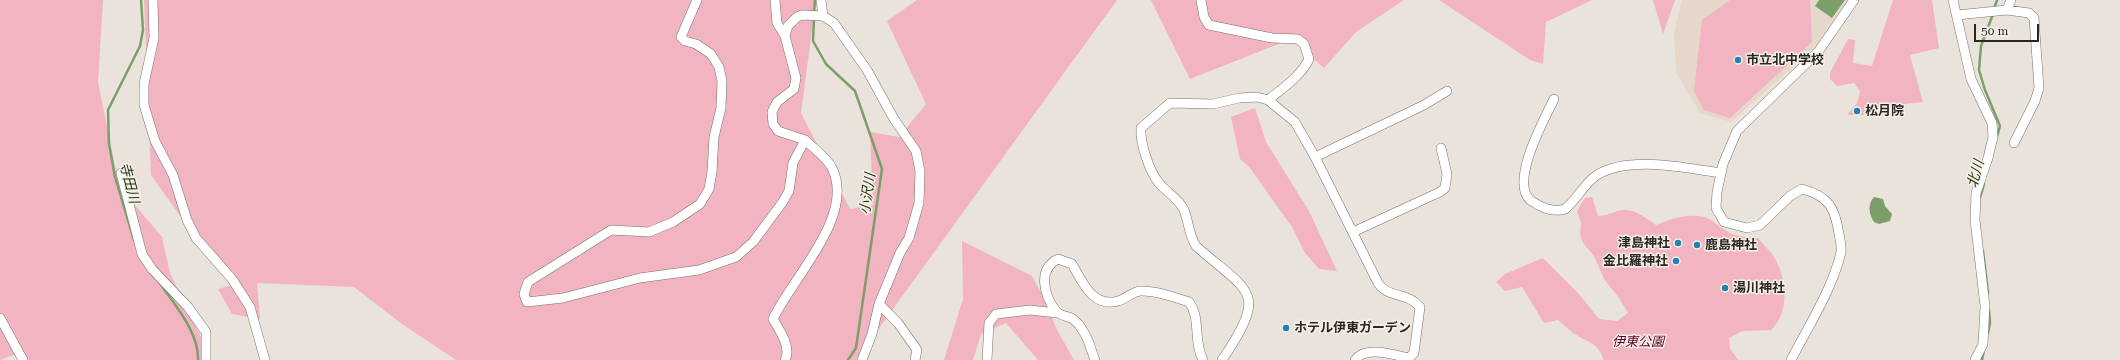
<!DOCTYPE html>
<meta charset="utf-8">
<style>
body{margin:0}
#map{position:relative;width:2120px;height:360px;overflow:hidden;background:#eae3db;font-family:"Roboto Serif",serif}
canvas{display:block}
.scale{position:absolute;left:1974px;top:24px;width:65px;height:18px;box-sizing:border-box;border:2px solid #292724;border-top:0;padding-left:5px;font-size:12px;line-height:14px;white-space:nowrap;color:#292724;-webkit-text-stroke:3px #f7f0e8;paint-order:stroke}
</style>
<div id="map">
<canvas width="2120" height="360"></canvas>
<div class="scale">50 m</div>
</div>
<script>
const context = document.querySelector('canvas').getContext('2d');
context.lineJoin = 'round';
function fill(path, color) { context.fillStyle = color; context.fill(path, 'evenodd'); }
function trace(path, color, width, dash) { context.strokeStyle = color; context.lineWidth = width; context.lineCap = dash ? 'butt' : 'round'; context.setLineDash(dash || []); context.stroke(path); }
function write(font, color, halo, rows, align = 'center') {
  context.font = font + ' "Roboto Serif","Noto Sans JP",serif'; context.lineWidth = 3; context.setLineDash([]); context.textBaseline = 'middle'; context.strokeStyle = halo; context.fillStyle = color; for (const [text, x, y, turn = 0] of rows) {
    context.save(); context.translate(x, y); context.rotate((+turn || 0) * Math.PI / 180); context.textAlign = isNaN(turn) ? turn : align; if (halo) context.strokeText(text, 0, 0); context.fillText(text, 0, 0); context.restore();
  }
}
fill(new Path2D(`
 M1682 0H1848L1814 48 1731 122 1700 113 1676 72 1674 33Z`), '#e5d8ca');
fill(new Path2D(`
 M0 0H103L98 82 119 186 162 237 170 273 202 339 203 360H25L19 353 0 360Z
 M144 0H816L801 113 850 209 873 205 870 132 899 137 926 104 887 21 917 0H1117L856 360H456L402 324 354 287 257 283 260 319 232 314 218 289 236 284 196 238 151 175Z
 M1151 0H1404L1356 32 1324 68 1291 39 1190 79Z
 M1439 0H1592L1546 22 1543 64 1530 60Z
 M1653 0H1675L1663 34Z
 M1730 0H1810L1812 42 1730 118 1704 110 1694 91 1702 20Z
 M1893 0H1932L1939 48 1910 55 1923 102 1895 105 1862 115H1847L1857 103 1860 91 1854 83 1837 86 1830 79V73L1848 39 1855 40 1853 63 1872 66Z
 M1255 108 1266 142 1309 211 1337 271 1319 269 1305 253 1292 227 1250 168 1240 159 1231 117Z
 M1592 197 1598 216C1607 216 1613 212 1622 210 1632 208 1648 219 1656 225 1668 219 1693 212 1707 218 1713 220 1719 227 1725 230 1735 237 1746 237 1758 238 1763 245 1770 250 1774 257 1787 278 1790 313 1771 330L1742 331 1729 338 1730 348 1738 360H1604C1597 341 1588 343 1573 333 1568 329 1563 324 1558 320L1544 323 1522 287 1505 291 1496 282 1505 274 1543 258 1579 294 1599 319 1617 321 1628 313 1619 298 1604 279 1594 256 1583 243 1580 234 1581 223 1577 211 1585 198Z
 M962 241 1032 276 1045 300 1057 330 1074 360H1038L1006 323 981 334 973 360H944L963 299Z`), '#f2b4c0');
fill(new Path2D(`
 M1819 0H1845L1832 18 1815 6Z
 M1874 197 1883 199 1885 206 1892 214 1890 221 1879 224 1874 222C1869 214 1867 205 1874 197Z`), '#7c9f6a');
trace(new Path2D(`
 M1994 9 1997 0
 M814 13 815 0
 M1993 14 1981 46 1979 70 1985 90 2000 126 1997 137
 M814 18 813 41 826 64 855 91 882 169 856 348 848 360
 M1980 198 1984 184
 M134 240 115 177 109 144 108 110 140 46 143 30 141 0
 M1983 251 1988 293
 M160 283C175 306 199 332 198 360
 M1988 333 1990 323 1989 310
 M1982 360 1984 350`), '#7c9f6a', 2.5);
const minor = new Path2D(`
 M153 0 154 38 144 84V105L155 141 173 175 187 220 196 238 232 279 250 307 265 360
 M697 0 681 37 685 41 696 44 711 54 719 67 722 81 721 108 714 137 712 172 709 189 700 204 673 222 649 232 611 230 528 282 524 294 527 302 563 298 640 278 699 270 736 257 753 242 782 203 789 191 793 163 805 140 778 131 773 124 772 112 777 102 794 89 796 78 785 36 777 23 775 0
 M821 0 823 16
 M1201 0 1204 17 1209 25 1272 38 1298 39 1304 44 1309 59C1301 76 1283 88 1268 100
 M1953 0 1971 79 1992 123 1993 137 1988 158 1976 193 1975 220 1985 306 1983 344 1975 360
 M2007 10 2011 0
 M1957 15 2007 10 2029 13 2034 18 2039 88 2035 101 2014 143
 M785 36 788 26 797 17 802 15 823 16 834 23 867 70 894 119 916 151 920 171 919 203 909 238 900 253 879 304 872 334 862 360
 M1554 99C1544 120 1510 181 1530 200 1532 202 1536 203 1538 205 1546 209 1557 212 1565 209 1577 200 1584 183 1597 175 1629 155 1685 168 1721 173
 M1315 157 1424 105 1447 91
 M121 173 142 254 152 269 188 307 206 332V360
 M1353 232 1440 192 1445 188 1447 174 1441 148
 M879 304 898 323 917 350 915 360
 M0 318 23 360
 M785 360C792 348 779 329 773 319 792 278 856 216 832 168 827 157 813 148 805 140
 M987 360 989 323 996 314 1030 310 1057 313
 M1095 360C1091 351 1089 339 1083 331 1081 327 1077 322 1073 319 1068 316 1060 316 1056 311 1044 296 1037 269 1058 259L1072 264C1082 281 1092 308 1118 301 1126 299 1132 292 1140 291 1155 290 1175 297 1189 302 1201 317 1193 341 1203 360
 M1222 360C1269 290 1250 294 1196 246 1188 234 1189 220 1183 208 1178 198 1166 192 1159 183 1149 171 1140 143 1141 128L1170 103 1213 104 1239 98 1257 97 1268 100 1295 122 1315 157 1378 283C1389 299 1406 291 1420 307L1414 353 1409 358C1394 355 1365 345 1355 360
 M1791 360C1808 327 1833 288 1841 252 1842 247 1840 240 1839 234 1835 208 1829 196 1802 189L1790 196 1760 225 1747 228 1724 222 1716 208 1717 192 1723 164 1737 131 1818 52 1854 0`);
trace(minor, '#77716a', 10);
trace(minor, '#fff', 9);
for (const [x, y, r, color] of [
 [1738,60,4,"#2084ae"],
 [1857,111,4,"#2084ae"],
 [1678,243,4,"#2084ae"],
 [1697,245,4,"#2084ae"],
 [1676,261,4,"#2084ae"],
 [1725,288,4,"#2084ae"],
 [1286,328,4,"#2084ae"]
]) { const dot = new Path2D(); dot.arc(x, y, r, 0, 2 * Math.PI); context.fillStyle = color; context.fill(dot); trace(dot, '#f7f0e8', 1.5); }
write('bold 13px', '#292724', '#f7f0e8', [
 ["市立北中学校",1746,60],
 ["松月院",1865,111],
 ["津島神社",1670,243,"right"],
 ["鹿島神社",1705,245],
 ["金比羅神社",1668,261,"right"],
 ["湯川神社",1733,288],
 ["ホテル伊東ガーデン",1294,328]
], 'left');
write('italic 13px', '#570224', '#f7f0e8', [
 ["伊東公園",1638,342]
]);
write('italic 14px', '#1b320b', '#f7f0e8', [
 ["北川",1976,174,-75],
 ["寺田川",129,183,75],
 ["小沢川",868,194,-82]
]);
</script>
